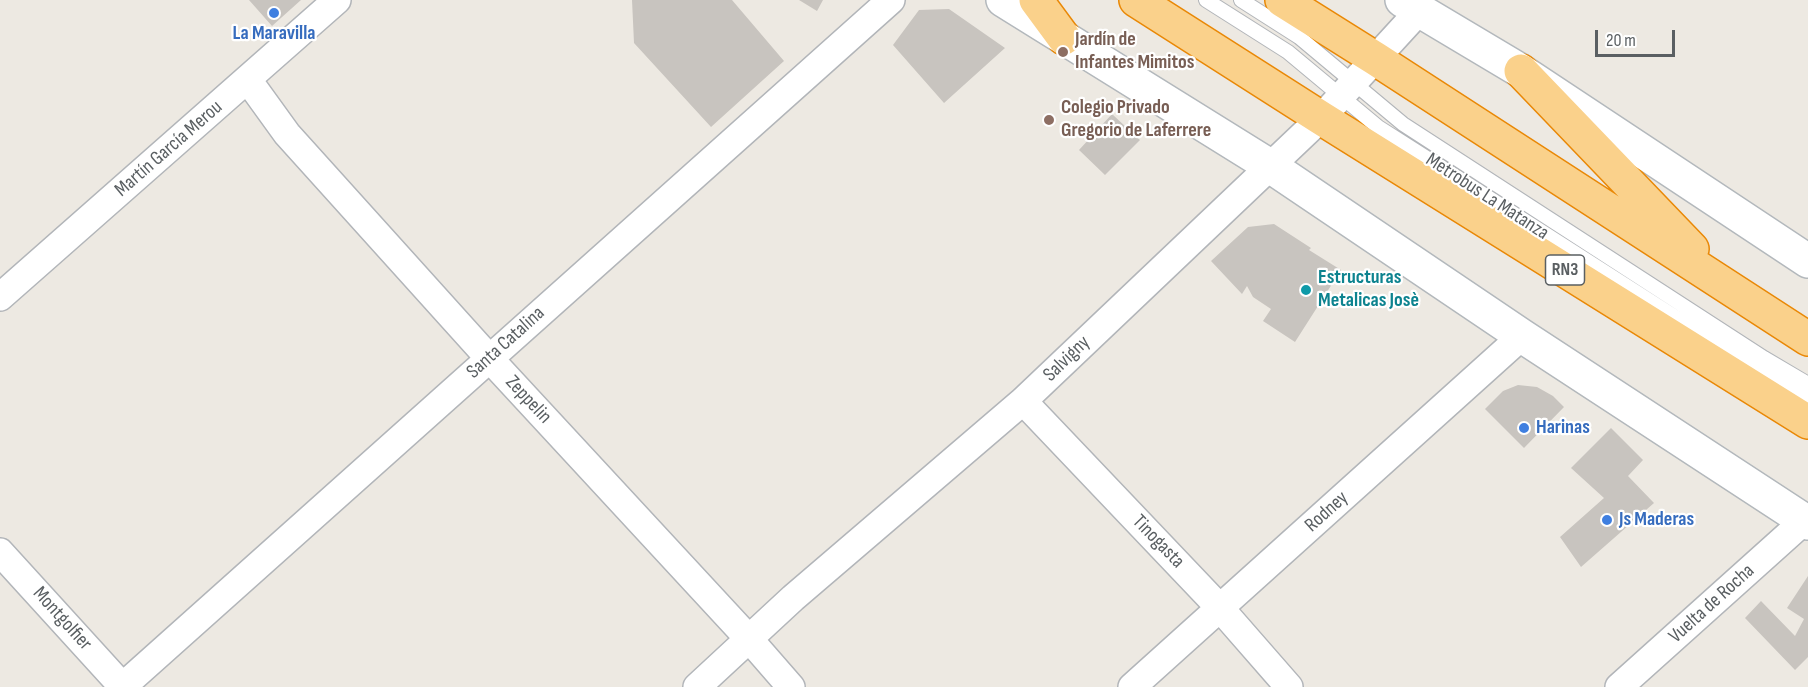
<!DOCTYPE html>
<meta charset="utf-8">
<style>
body{margin:0}
#map{position:relative;width:1808px;height:687px;overflow:hidden;background:#ede9e2;font-family:"Sofia Sans Condensed",sans-serif}
canvas{display:block}
.scale{position:absolute;left:1595px;top:30px;width:80px;height:27px;box-sizing:border-box;border:3px solid #5a5f62;border-top:0;padding-left:8px;font-size:18px;line-height:21px;white-space:nowrap;color:#5a5f62;-webkit-text-stroke:4px #fff;paint-order:stroke}
</style>
<div id="map">
<canvas width="1808" height="687"></canvas>
<div class="scale">20 m</div>
</div>
<script>
const context = document.querySelector('canvas').getContext('2d');
context.lineJoin = 'round';
function fill(path, color) { context.fillStyle = color; context.fill(path, 'evenodd'); }
function trace(path, color, width, dash) { context.strokeStyle = color; context.lineWidth = width; context.lineCap = dash ? 'butt' : 'round'; context.setLineDash(dash || []); context.stroke(path); }
function write(font, color, halo, rows, align = 'center') {
  context.font = font + ' "Sofia Sans Condensed",sans-serif'; context.lineWidth = 4.5; context.setLineDash([]); context.textBaseline = 'middle'; context.strokeStyle = halo; context.fillStyle = color; for (const [text, x, y, turn = 0] of rows) {
    context.save(); context.translate(x, y); context.rotate((+turn || 0) * Math.PI / 180); context.textAlign = isNaN(turn) ? turn : align; if (halo) context.strokeText(text, 0, 0); context.fillText(text, 0, 0); context.restore();
  }
}
fill(new Path2D(`
 M249 0H301L272 26Z
 M632 0H732L784 61 711 127 634 43Z
 M799 0H823L817 11Z
 M949 9 1005 48 944 103 893 45 919 10Z
 M1112 114 1140 140 1105 175 1079 150Z
 M1274 224 1311 248 1309 250 1341 270 1295 342 1263 321 1271 309 1253 297 1247 286 1242 294 1211 261 1248 227Z
 M1518 385 1537 387 1553 396 1564 407 1524 448 1485 409 1503 391Z
 M1611 428 1643 460 1628 476 1654 503 1581 567 1560 537 1604 498 1571 468Z
 M1808 576V657L1795 670 1745 618 1761 601 1795 636 1804 619 1787 608Z`), '#c8c4bf');
const lane = new Path2D(`
 M1206 0 1288 52 1378 127 1750 365 1808 399
 M1241 0 1299 37 1403 124 1764 358 1808 384`);
const street = new Path2D(`
 M248 80 287 134 489 358 750 640 791 687
 M0 297 337 0
 M1023 401 1220 608 1289 687
 M0 552 123 687
 M122 687 891 0
 M697 687 793 598 1023 401 1321 118 1419 11
 M1132 687 1522 336
 M1619 687 1804 521`);
const secondary = new Path2D(`
 M1003 0 1270 166 1522 336 1808 523
 M1402 0 1521 71 1808 261`);
const highway = new Path2D(`
 M1036 0 1064 38
 M1136 0 1321 118 1808 422
 M1282 0 1376 59 1808 339
 M1521 71 1692 249`);
trace(lane, '#b2b5b9', 16);
trace(street, '#b2b5b9', 30);
trace(secondary, '#b3b8bc', 36);
trace(highway, '#e98806', 36);
trace(lane, '#fff', 14);
trace(street, '#fff', 27);
trace(secondary, '#fff', 33);
trace(highway, '#fad18b', 33);
for (const [x, y, r, color] of [
 [274,13,6,"#3f7fe0"],
 [1063,52,6,"#8d6e63"],
 [1049,120,6,"#8d6e63"],
 [1306,290,6,"#0f9aa8"],
 [1524,428,6,"#3f7fe0"],
 [1607,520,6,"#3f7fe0"]
]) { const dot = new Path2D(); dot.arc(x, y, r, 0, 2 * Math.PI); context.fillStyle = color; context.fill(dot); trace(dot, '#fff', 2); }
for (const [x, y, w] of [
 [1565,270,39]
]) { const box = new Path2D(); box.roundRect(x - w / 2, y - 15, w, 30, 4.5); context.fillStyle = '#fff'; context.fill(box); trace(box, '#5a5f62', 1.5); }
write('bold 18px', '#5a5f62', null, [
 ["RN3",1565,270]
]);
write('bold 20px', '#366cbe', '#fff', [
 ["La Maravilla",274,34,"center"],
 ["Harinas",1536,428],
 ["Js Maderas",1619,520]
], 'left');
write('bold 20px', '#785e54', '#fff', [
 ["Jardín de",1075,40],
 ["Infantes Mimitos",1075,63],
 ["Colegio Privado",1061,108],
 ["Gregorio de Laferrere",1061,131]
], 'left');
write('20px', '#5a5f62', '#fff', [
 ["Martín García Merou",169,149,-41],
 ["Metrobus La Matanza",1487,197,33],
 ["Santa Catalina",506,343,-42],
 ["Salvigny",1067,359,-44],
 ["Zeppelin",528,400,47],
 ["Rodney",1327,512,-42],
 ["Tinogasta",1158,542,46],
 ["Vuelta de Rocha",1712,604,-42],
 ["Montgolfier",62,619,48]
]);
write('bold 20px', '#0d838f', '#fff', [
 ["Estructuras",1318,278],
 ["Metalicas Josè",1318,301]
], 'left');
</script>
